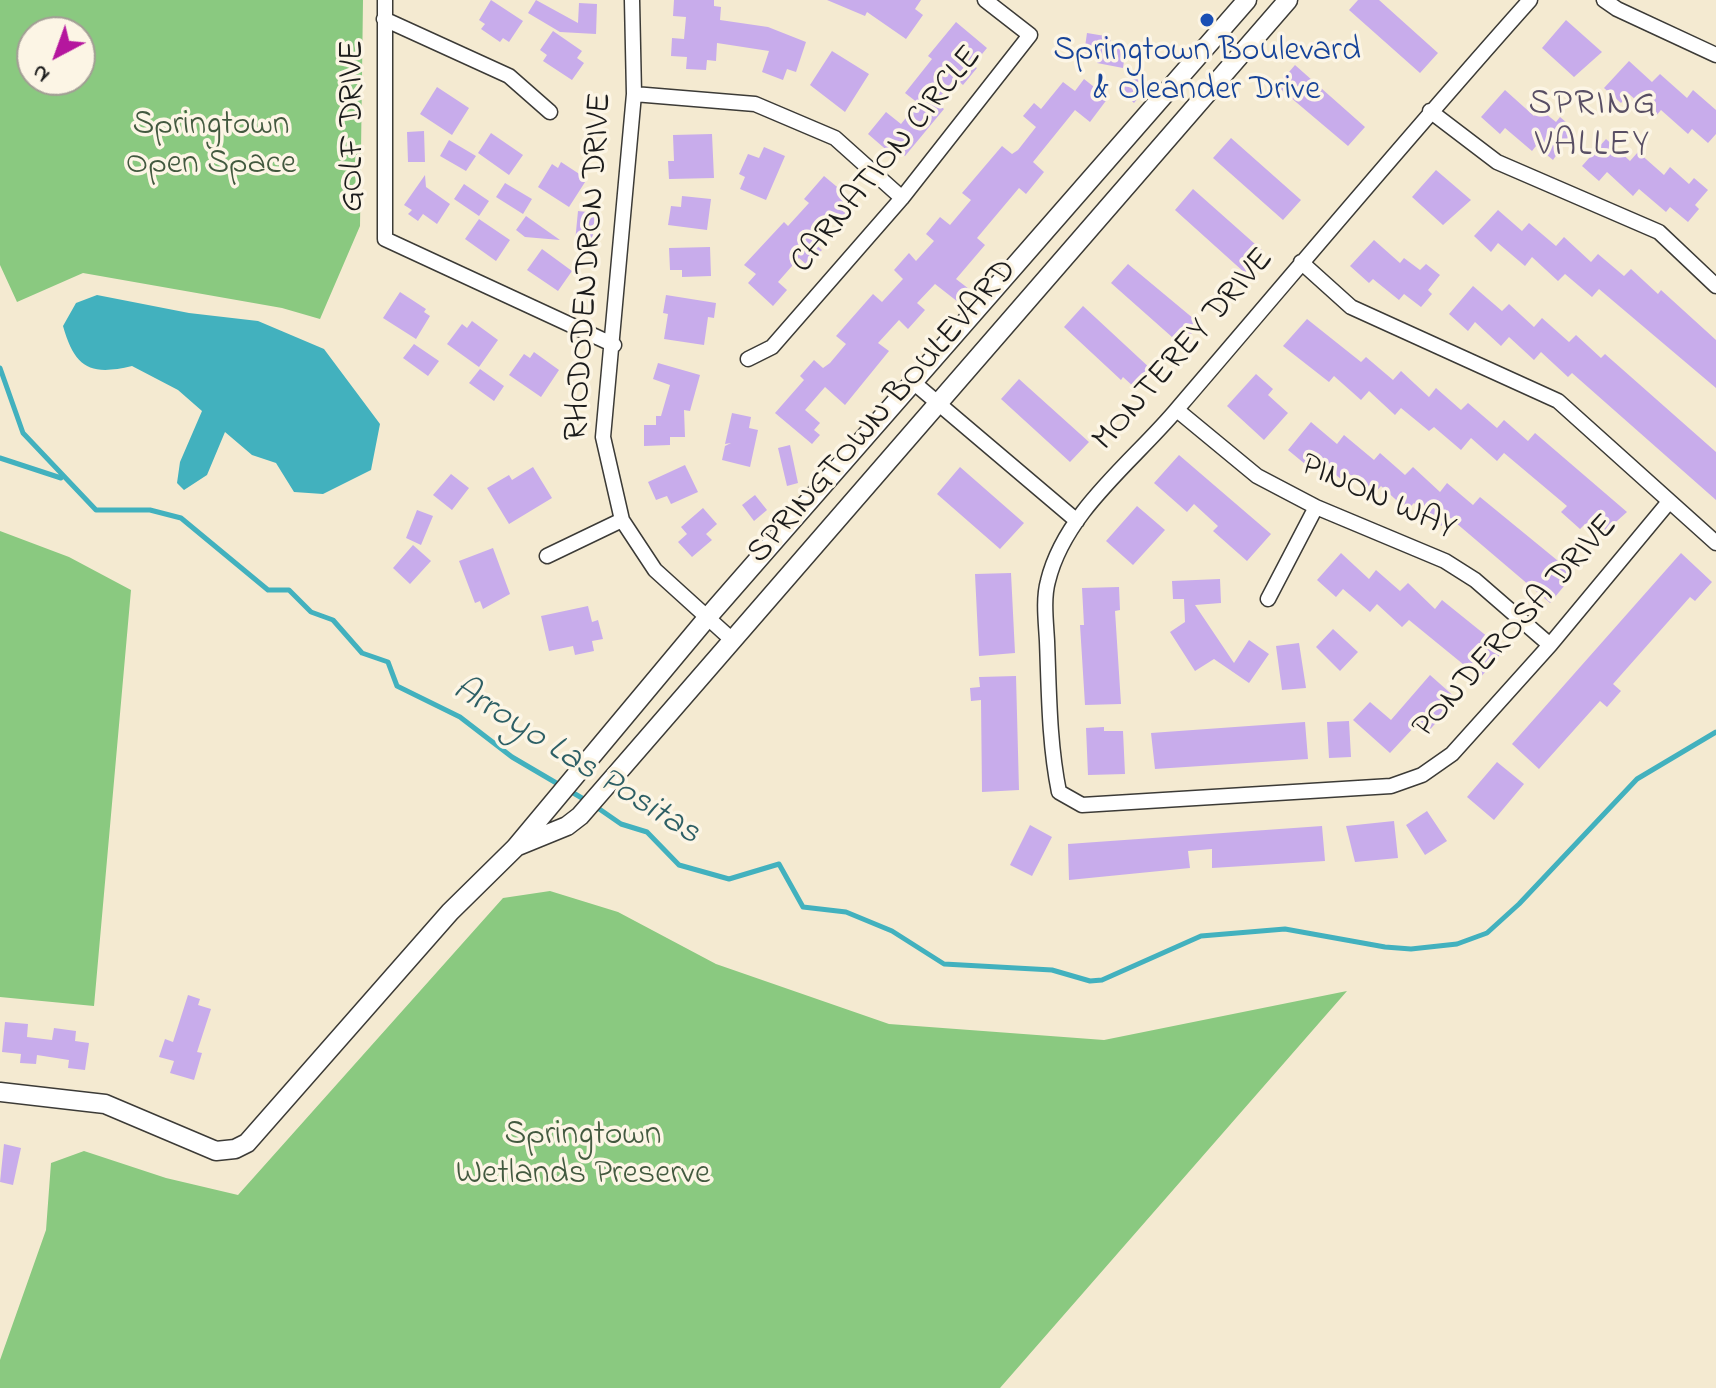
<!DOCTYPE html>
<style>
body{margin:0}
#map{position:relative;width:1716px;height:1388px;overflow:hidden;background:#f4ead1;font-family:"Indie Flower",sans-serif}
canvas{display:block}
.north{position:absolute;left:16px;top:16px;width:80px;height:80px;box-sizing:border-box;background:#fcf5e5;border:2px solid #a29e95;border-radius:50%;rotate:221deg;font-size:22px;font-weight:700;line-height:32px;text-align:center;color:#1c1c1c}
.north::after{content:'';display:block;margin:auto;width:28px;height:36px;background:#b5179e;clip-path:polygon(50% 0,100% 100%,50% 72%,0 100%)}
</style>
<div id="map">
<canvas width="1716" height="1388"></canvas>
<div class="north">N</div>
</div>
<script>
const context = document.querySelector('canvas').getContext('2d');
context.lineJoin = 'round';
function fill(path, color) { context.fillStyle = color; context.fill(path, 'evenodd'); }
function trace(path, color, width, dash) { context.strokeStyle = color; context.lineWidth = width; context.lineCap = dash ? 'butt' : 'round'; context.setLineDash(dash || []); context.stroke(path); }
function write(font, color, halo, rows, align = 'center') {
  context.font = font + ' "Indie Flower",sans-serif'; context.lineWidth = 7; context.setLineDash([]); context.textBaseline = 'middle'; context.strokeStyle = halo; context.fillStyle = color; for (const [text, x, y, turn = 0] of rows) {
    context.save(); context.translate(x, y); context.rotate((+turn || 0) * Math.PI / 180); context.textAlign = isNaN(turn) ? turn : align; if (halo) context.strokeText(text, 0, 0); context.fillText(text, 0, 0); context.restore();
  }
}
fill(new Path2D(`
 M0 0H363L360 226 320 319 282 308 83 273 17 302 0 265ZM32 32H80V80H32Z
 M0 531 69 557 131 590 94 1006 0 997Z
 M550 891 618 912 716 964 889 1024 1104 1040 1347 991 1000 1388H0V1360L46 1230 51 1163 84 1151 166 1178 238 1195 503 898Z`), '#8ac980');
fill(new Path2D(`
 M97 295 189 313 258 321 324 349 380 424 371 470 323 494 294 492 276 463 252 455 225 432 207 475 184 490 177 483 180 462 202 411 178 390 132 366C90 376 75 368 63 326L76 303Z`), '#42b1be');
trace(new Path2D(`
 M0 368 23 433 96 510H150L181 518 268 590H289L311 612 333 620 362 653 388 662 397 686 460 717 512 757 587 801
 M0 458 61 478
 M595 806 621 824 647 832 679 865 729 879 779 864 803 907 846 912 892 931 944 964 1052 970 1090 981 1102 980 1201 936 1285 929 1385 947 1411 949 1457 944 1487 933 1519 904 1637 779 1716 732`), '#42b1be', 5);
fill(new Path2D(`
 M491 0 523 21 509 42 503 38 500 42 481 29 485 24 479 20Z
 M536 0 578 23 579 3 597 4 596 34 560 32 528 13Z
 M674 0H714V6L721 7 720 20 768 27 806 42 796 72 787 69 783 80 762 72 769 51 717 43 716 61 707 60 706 70 686 69 687 57 671 56 672 38 684 39 686 17 673 16Z
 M827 0H921L915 9 923 15 906 39 867 12 865 16Z
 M1358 0H1379L1438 53 1420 73 1349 10Z
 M1566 20 1602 52 1574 77 1542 48Z
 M956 22 987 48 973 65 977 68 963 85 955 78 936 102 944 109 905 156 894 148 890 153 868 134 886 112 901 124 918 103 905 93 932 59 928 56Z
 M553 31 582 51 577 58 584 63 572 80 543 61 547 55 540 50Z
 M1087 33 1111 37 1110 44 1126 47 1123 68 1097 63 1101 57 1084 54Z
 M832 51 869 74 845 112 810 85Z
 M1629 61 1652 82 1660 74 1687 98 1693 90 1716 110V134L1708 143 1692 129 1688 134 1661 110 1655 117 1629 94 1621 103 1604 88Z
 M1295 65 1365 127 1348 146 1277 86Z
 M1132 75 1147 87 1134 103 1119 90Z
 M1084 79 1108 98 1090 122 1075 110 1033 162 1044 172 1026 194 1019 188 977 238 985 245 956 279 969 289 958 302 935 284 917 303 925 310 908 329 899 320 878 343 889 351 845 405 825 387 805 410 820 423 814 430 820 435 812 444 775 413 804 380 800 376 814 360 823 368 830 363 846 344 836 336 873 294 882 302 903 279 894 270 909 253 916 261 934 241 926 234 940 217 950 225 971 200 962 193 1002 146 1012 154 1018 150 1036 127 1023 116 1034 103 1041 109 1063 82 1075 91Z
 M437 87 469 108 452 135 420 114Z
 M1505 90 1534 116 1540 109 1556 122 1560 117 1574 129 1553 160 1536 146 1532 151 1505 128 1500 134 1481 117Z
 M424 131 425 162H408L407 132Z
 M491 133 523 155 509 175 478 153Z
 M712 134 714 178 669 179 668 161H674L673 135Z
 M1231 138 1301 200 1283 220 1213 158Z
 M1606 139 1630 161 1638 152 1664 175 1670 167 1689 184 1694 178 1708 190 1695 205 1699 209 1688 222 1670 207 1666 212 1639 189 1633 196 1607 172 1599 181 1582 166Z
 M449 140 476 156 466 171 440 156Z
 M764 147 785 156 766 200 740 189 745 177 739 174 748 154 759 158Z
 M561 162 587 179 569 207 538 187 552 164 558 168Z
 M1436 170 1471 200 1443 225 1412 197Z
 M425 175 426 187 450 204 437 224 423 214 418 221 408 214 412 210 404 205Z
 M824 176 848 196 838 207 850 217 840 229 830 221 812 241 822 250 808 266 799 258 778 282 787 290 773 306 748 283 756 274 744 265 784 222 788 226 809 203 804 199Z
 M505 183 532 199 523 214 496 197Z
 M464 184 489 201 479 216 454 199Z
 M1193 189 1264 252 1245 273 1175 210Z
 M682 196 711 199 707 230 668 225 671 206 681 207Z
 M1498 210 1522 231 1529 223 1556 246 1564 237 1591 262 1598 254 1624 276 1631 269 1658 294 1661 290 1716 340V388L1599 289 1592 297 1565 274 1558 281 1532 257 1525 266 1498 243 1491 252 1474 236Z
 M578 211 595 213 592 243 575 242Z
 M526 216 560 240 525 237 516 230Z
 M479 219 510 240 496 261 465 239Z
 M1374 240 1400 263 1404 258 1420 270 1426 264 1440 275 1428 290 1432 294 1421 307 1404 294 1399 300 1373 279 1369 283 1350 266Z
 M710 247 711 276 682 277V270H670L669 248Z
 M542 249 572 271 558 291 527 270Z
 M1128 264 1200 324 1181 345 1111 283Z
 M1473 286 1502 311 1509 304 1534 327 1542 318 1569 342 1576 335 1601 358 1605 354 1716 452V500L1572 373 1568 377 1541 352 1534 360 1509 337 1501 346 1475 322 1468 331 1449 314Z
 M400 292 426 309 424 312 430 316 416 339 383 318Z
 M666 295 716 303 714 318 708 317 704 345 664 339 668 314 663 313Z
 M1083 306 1152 370 1135 388 1123 377 1121 380 1064 327Z
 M1307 319 1361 362 1366 357 1393 380 1401 371 1429 397 1436 388 1461 410 1468 403 1497 428 1504 420 1528 441 1535 433 1627 512 1599 537 1585 524 1580 529 1561 512 1567 506 1504 453 1497 461 1471 438 1461 450 1434 427 1429 431 1401 408 1395 415 1369 391 1361 400 1334 376 1329 382 1283 346Z
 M472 321 498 340 479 367 447 344 462 324 467 328Z
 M414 344 439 361 428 376 403 358Z
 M534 352 559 370 541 397 509 375 524 354 530 358Z
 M658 363 700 375 690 411 684 410 685 437H670V445L644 446V425H656V416H661L670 385 653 379Z
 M480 369 504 386 494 401 469 383Z
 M1256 374 1273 389 1268 395 1288 413 1264 440 1227 406Z
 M1019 379 1089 442 1070 462 1001 399Z
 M732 413 751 417 749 428 758 430 750 467 722 460 725 446 731 443 725 444Z
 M1311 422 1337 444 1344 435 1374 460 1380 453 1405 475 1413 467 1440 492 1447 483 1473 505 1480 497 1574 574 1550 603 1449 517 1441 526 1414 503 1407 510 1381 486 1373 495 1347 472 1341 479 1312 456 1305 464 1288 450Z
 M790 445 798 483 787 486 778 448Z
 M1179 455 1271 534 1247 561 1213 531 1218 526 1194 504 1187 512 1154 483Z
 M685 465 698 492 671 504 667 496 656 500 648 482Z
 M533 467 552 498 509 524 487 488 509 475 512 480Z
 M960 467 1024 523 1000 549 937 494Z
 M451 474 469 488 452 510 433 495Z
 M755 495 767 510 754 521 742 505Z
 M1137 506 1165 530 1133 565 1106 541Z
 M703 508 717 524 706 534 712 540 692 557 678 542 687 534 681 527Z
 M417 510 433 516 421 545 406 538Z
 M413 545 431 561 410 584 393 568Z
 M493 548 510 594 483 609 480 601 475 603 459 561Z
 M1341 553 1369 579 1376 570 1400 591 1408 583 1435 609 1442 600 1504 650 1480 678 1409 620 1402 627 1377 604 1370 612 1343 589 1336 597 1317 580Z
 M1681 553 1712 582 1695 601 1690 597 1613 684 1621 691 1607 707 1600 701 1539 769 1512 744Z
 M1011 573 1015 653 979 656 975 574Z
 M1220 579 1221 603 1195 605 1234 663 1249 640 1269 654 1249 683 1214 659 1195 671 1170 632 1185 622 1184 599H1173L1172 581Z
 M1119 587 1120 610 1115 611 1121 704 1085 705 1080 625H1084L1082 588Z
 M588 606 592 622 598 620 603 639 592 641 594 651 575 655 573 646 549 651 541 616Z
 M1333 629 1358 652 1340 671 1316 647Z
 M1299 643 1306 688 1282 690 1276 646Z
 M1430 675 1457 699 1426 734 1416 725 1390 753 1353 720 1370 702 1391 720Z
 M1016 676 1019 790 982 792 981 700 971 701 970 688 980 687 979 677Z
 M1349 721 1351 757 1329 758 1327 722Z
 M1305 722 1308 759 1155 769 1151 733Z
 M1104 727V731H1123L1125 774 1088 775 1086 728Z
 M1497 762 1524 784 1494 820 1467 797Z
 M1427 811 1447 841 1425 855 1406 825Z
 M1394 821 1398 858 1355 862 1346 826Z
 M1030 825 1052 837 1032 876 1010 865Z
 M1322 826 1325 861 1212 868V849L1188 851 1190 868 1069 880 1068 844Z
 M188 995 200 999 198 1005 211 1009 197 1052 202 1053 194 1080 170 1073 174 1061 159 1057 165 1039 173 1042Z
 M5 1022 28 1024 27 1037 52 1040 54 1028 76 1031 75 1041 89 1043 85 1070 68 1068 69 1060 37 1055 36 1064 20 1063 21 1054 2 1052Z
 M4 1144 21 1148 13 1185 0 1182Z`), '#c8aceb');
const street = new Path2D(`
 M385 0V239L614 345
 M632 0 634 94 603 437 622 520 655 570 730 638
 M1530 0C1410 134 1295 272 1178 408 1134 461 1065 511 1048 581 1043 599 1046 622 1047 641 1049 691 1049 743 1059 792L1082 805 1391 786 1422 775 1452 754 1550 645 1668 503
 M1604 0 1617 9 1716 55
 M384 19 509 76 550 112
 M634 94 755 104 835 138 902 198
 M1430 111 1497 162 1659 232 1716 286
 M1301 262 1351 307 1558 401 1716 543
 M748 359 772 347 902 198 1030 35 985 0
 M913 382 1077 521
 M1177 410 1257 476 1316 507 1445 561 1475 580 1550 645
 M547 556 622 520
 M1268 599 1316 507`);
const secondary = new Path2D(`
 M518 846 567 826 580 816 1288 0
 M0 1092 105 1104 216 1151 235 1149 247 1143 450 912 515 848 707 618 1247 0`);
trace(street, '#3c3b37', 17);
trace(secondary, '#3c3b37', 21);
trace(street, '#fff', 14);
trace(secondary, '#fff', 18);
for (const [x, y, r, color] of [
 [1207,20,8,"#1a4fb4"]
]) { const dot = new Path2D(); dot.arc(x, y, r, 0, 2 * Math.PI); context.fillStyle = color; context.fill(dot); trace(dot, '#fcf5e5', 3); }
write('34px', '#164399', '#fcf5e5', [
 ["Springtown Boulevard",1207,53],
 ["& Oleander Drive",1207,92]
]);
write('34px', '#1c1c1c', '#fcf5e5', [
 ["GOLF DRIVE",355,126,-90],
 ["CARNATION CIRCLE",888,161,-51],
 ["RHODODENDRON DRIVE",591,267,-86],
 ["MONTEREY DRIVE",1185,351,-49],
 ["SPRINGTOWN BOULEVARD",884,413,-49],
 ["PINON WAY",1377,499,24],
 ["PONDEROSA DRIVE",1517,628,-48]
]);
write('34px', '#42593f', '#fcf5e5', [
 ["Springtown",211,127],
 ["Open Space",211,166],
 ["Springtown",583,1137],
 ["Wetlands Preserve",583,1176]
]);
context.letterSpacing = '2px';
write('36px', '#584e64', '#fcf5e5', [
 ["SPRING",1593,107],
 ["VALLEY",1593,148]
]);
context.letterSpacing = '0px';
write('italic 36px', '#2d5f65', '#fcf5e5', [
 ["Arroyo Las Positas",575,763,32]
]);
</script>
